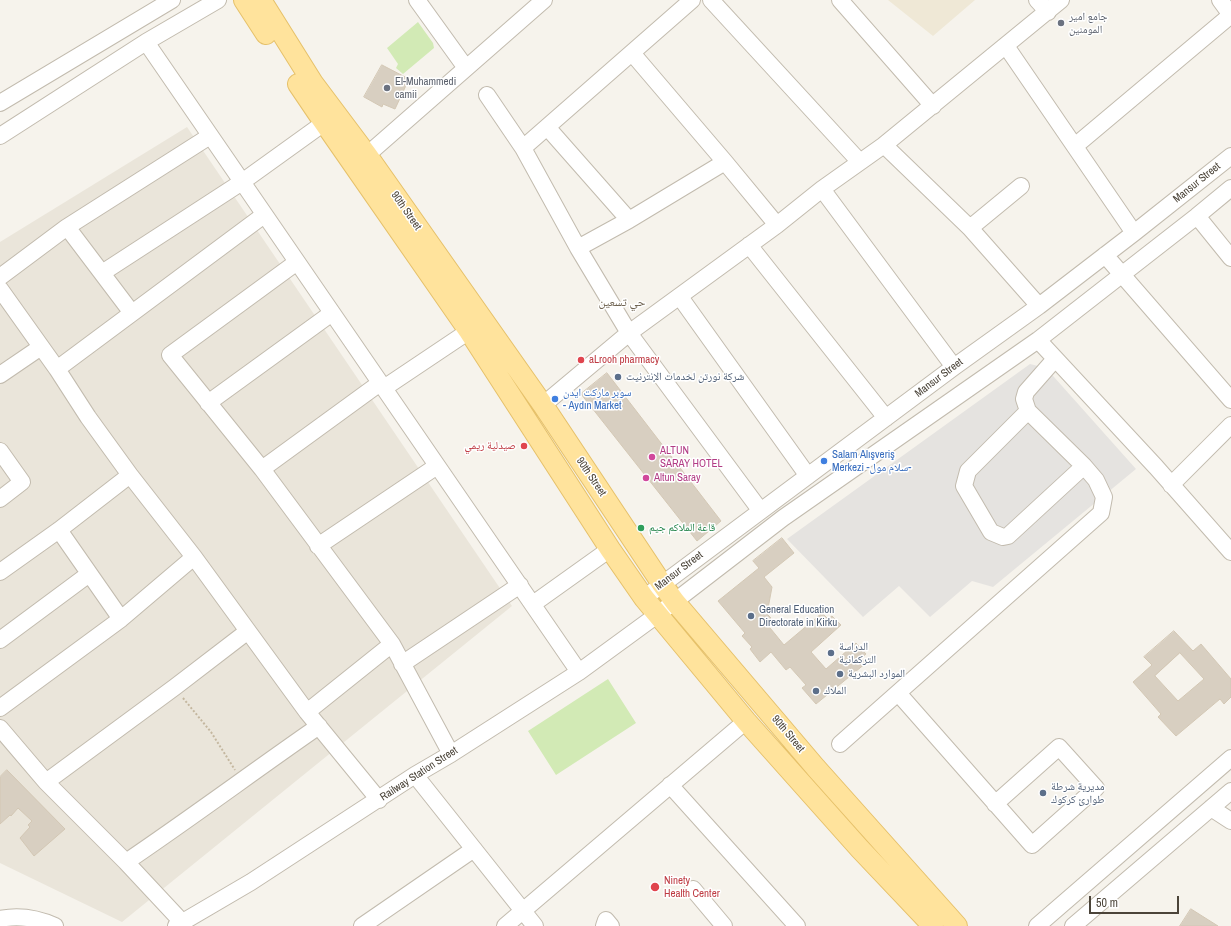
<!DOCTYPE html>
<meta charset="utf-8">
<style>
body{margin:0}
#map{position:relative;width:1231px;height:926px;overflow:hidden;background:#f6f3ec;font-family:"Archivo Narrow",sans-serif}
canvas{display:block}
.scale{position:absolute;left:1089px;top:896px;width:90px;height:18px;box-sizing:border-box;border:2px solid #4b4439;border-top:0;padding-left:5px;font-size:12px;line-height:14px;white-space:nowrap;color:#4b4439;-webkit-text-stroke:3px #fff;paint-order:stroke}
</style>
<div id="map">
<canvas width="1231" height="926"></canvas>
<div class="scale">50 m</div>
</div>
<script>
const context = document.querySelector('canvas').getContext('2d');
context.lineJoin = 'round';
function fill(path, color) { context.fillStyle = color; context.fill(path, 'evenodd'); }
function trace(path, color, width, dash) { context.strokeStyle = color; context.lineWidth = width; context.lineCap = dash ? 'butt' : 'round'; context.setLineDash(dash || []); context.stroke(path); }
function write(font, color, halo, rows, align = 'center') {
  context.font = font + ' "Archivo Narrow","Noto Naskh Arabic",sans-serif'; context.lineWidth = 3; context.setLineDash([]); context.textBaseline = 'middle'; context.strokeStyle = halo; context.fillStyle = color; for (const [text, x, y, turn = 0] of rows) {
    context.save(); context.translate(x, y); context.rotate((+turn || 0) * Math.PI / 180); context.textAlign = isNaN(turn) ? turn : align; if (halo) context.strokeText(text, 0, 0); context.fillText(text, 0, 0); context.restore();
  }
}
fill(new Path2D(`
 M187 127 512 606 122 922 0 863V242Z`), '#eae5da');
fill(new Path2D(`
 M888 0H975L933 36Z`), '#efe8d6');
fill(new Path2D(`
 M418 22 433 43 434 48 403 74 396 68 398 64 387 48Z
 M608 679 636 723 556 775 528 731Z`), '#d2eab5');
fill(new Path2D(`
 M1030 364 1046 368 1136 469 993 587 972 581 930 617 899 586 863 617 787 539Z`), '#e5e3e0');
const building = new Path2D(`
 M382 65 409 79 395 109 383 104 382 107 364 97Z
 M607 373 721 521 697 541 581 394Z
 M782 538 794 553 764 577 772 587 767 614 771 618 766 623 784 645 822 613 828 619 832 616 841 625 811 652 826 669 856 643 866 654 861 658 866 663 816 704 802 688 806 685 790 667 786 670 771 652 760 662 750 649 752 647 742 636 745 633 718 601 759 568 753 561Z
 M1174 631 1193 651 1201 644 1231 679V697L1224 704 1220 699 1176 736 1158 717 1161 714 1133 682 1152 665 1144 657ZM1180 653 1204 679 1178 701 1155 676Z
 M7 770 65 829 34 856 20 838 30 827 28 825 32 821 18 808 11 816 10 815 0 824V777Z
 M1191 909 1218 926H1180Z`);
fill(building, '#d8cfc1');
trace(building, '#d3c7b4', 1);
const minor = new Path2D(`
 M417 0 466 68
 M711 0 859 161
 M840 0 933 106
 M1037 0 1048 12
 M1220 0 1231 15
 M146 42 579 672
 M1006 46 1134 233
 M632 53 725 162 777 225
 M487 95 523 148 578 248 629 333 760 510
 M0 103 172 0
 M547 127 629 220
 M0 136 146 42 218 0
 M884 145 970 228 1039 306
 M1075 146 1231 15
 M523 148 692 0
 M367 155 544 0
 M822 189 954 367
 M1197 216 1231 258
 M67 227 132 313
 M970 228 1021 186
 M749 245 886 418
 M578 248 629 220 725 162
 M1105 255 1231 400
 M297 262 170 355 262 469 392 644 451 754
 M102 273 242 182 324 123
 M0 277 67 227 210 136
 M0 289 57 369 88 417 130 475 194 557 307 712 379 800
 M680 297 808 476
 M1038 340 1156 467 1231 552
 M57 369 264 215
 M0 375 41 347
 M384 388 469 331
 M208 403 332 313
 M543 405 629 333 777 225 822 189 884 145 1061 0
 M1028 411 968 471 964 486 991 532 1003 537 1008 536 1084 466
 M0 451 22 482 0 499
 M262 469 380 383
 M1171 485 1231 425
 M59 530 121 619
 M318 546 437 466
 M0 572 59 530 130 475
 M644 598 954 367 1039 306 1134 233 1231 156
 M533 604 610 549
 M0 640 89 574
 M402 664 520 585
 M898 693 1032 845 1096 788 1059 747 995 804
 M0 708 121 619 194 557
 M307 712 392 644
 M0 728 46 782 126 862 182 922
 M840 744 1101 513 1104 497 1096 480 1084 466 1028 411 1024 399 1026 392 1055 359
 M415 775 535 926
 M46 782 175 687 248 631
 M670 785 797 926
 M1211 808 1231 821
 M126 862C191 818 254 771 319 726
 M693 889 724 926
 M0 919C19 915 37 918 55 926
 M176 926 251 882 415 775 451 754 579 672 657 615 783 518 1038 340 1197 216 1231 188
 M362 926 474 849
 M505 926 746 721
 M604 926 606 920 611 926
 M1037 926 1231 758
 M1073 926 1231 791`);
const major = new Path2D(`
 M244 0 266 34
 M261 0 313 83 367 155 543 405 662 584 675 602 816 768 957 926
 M298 84 321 118 469 331 610 549 644 598 746 721 860 849 933 926`);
trace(minor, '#c2bbae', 18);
trace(major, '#e6c16a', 22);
trace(new Path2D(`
 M183 698 211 732 235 770`), '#c4b79f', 2, [2, 2]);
trace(minor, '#fff', 16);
trace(major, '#ffe39c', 20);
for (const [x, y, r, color] of [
 [1061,23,4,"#6b7280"],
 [387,88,4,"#6b7280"],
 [581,360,4,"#e0444e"],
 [618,377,4,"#5c6f8a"],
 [555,399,4,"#3f7fe0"],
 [524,446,4,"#e0444e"],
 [652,457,4,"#d1479c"],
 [824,461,4,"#3f7fe0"],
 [646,478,4,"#d1479c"],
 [641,528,4,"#2e9e5b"],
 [751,616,4,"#5c6f8a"],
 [831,653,4,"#5c6f8a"],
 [840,674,4,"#5c6f8a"],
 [816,691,4,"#5c6f8a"],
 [1043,793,4,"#5c6f8a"],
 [655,887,5,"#e0444e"]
]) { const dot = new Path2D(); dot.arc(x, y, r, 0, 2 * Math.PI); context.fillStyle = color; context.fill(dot); trace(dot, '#fff', 1.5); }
write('11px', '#5b616d', '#fff', [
 ["جامع امير",1069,17],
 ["المومنين",1069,30],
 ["El-Muhammedi",395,82],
 ["camii",395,95]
], 'left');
write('11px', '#4b4439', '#fff', [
 ["Mansur Street",1197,183,-39],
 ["90th Street",406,211,55],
 ["Mansur Street",939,378,-37],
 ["90th Street",591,477,56],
 ["Mansur Street",679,571,-37],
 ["90th Street",788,734,50],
 ["Railway Station Street",419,774,-33]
]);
write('11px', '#be3a42', '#fff', [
 ["aLrooh pharmacy",589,360],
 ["صيدلية ريمي",516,446,"right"],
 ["Ninety",664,881],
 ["Health Center",664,894]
], 'left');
write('11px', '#4e5e75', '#fff', [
 ["شركة نورتن لخدمات الإنترنيت",626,377],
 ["General Education",759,610],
 ["Directorate in Kirku",759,623],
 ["الدراسة",839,647],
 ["التركمانية",839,660],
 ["الموارد البشرية",848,674],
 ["الملاك",824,691],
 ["مديرية شرطة",1051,787],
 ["طوارئ كركوك",1051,800]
], 'left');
write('11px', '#366cbe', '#fff', [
 ["سوبر ماركت ايدن",563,393],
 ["- Aydın Market",563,406],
 ["Salam Alışveriş",832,455],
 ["Merkezi -سلام مول-",832,468]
], 'left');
write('11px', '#b23c85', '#fff', [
 ["ALTUN",660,451],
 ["SARAY HOTEL",660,464],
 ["Altun Saray",654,478]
], 'left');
write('11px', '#27864d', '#fff', [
 ["قاعة الملاكم جيم",649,528]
], 'left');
write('12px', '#6e6250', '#fff', [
 ["حي تسعين",622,303]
]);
</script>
